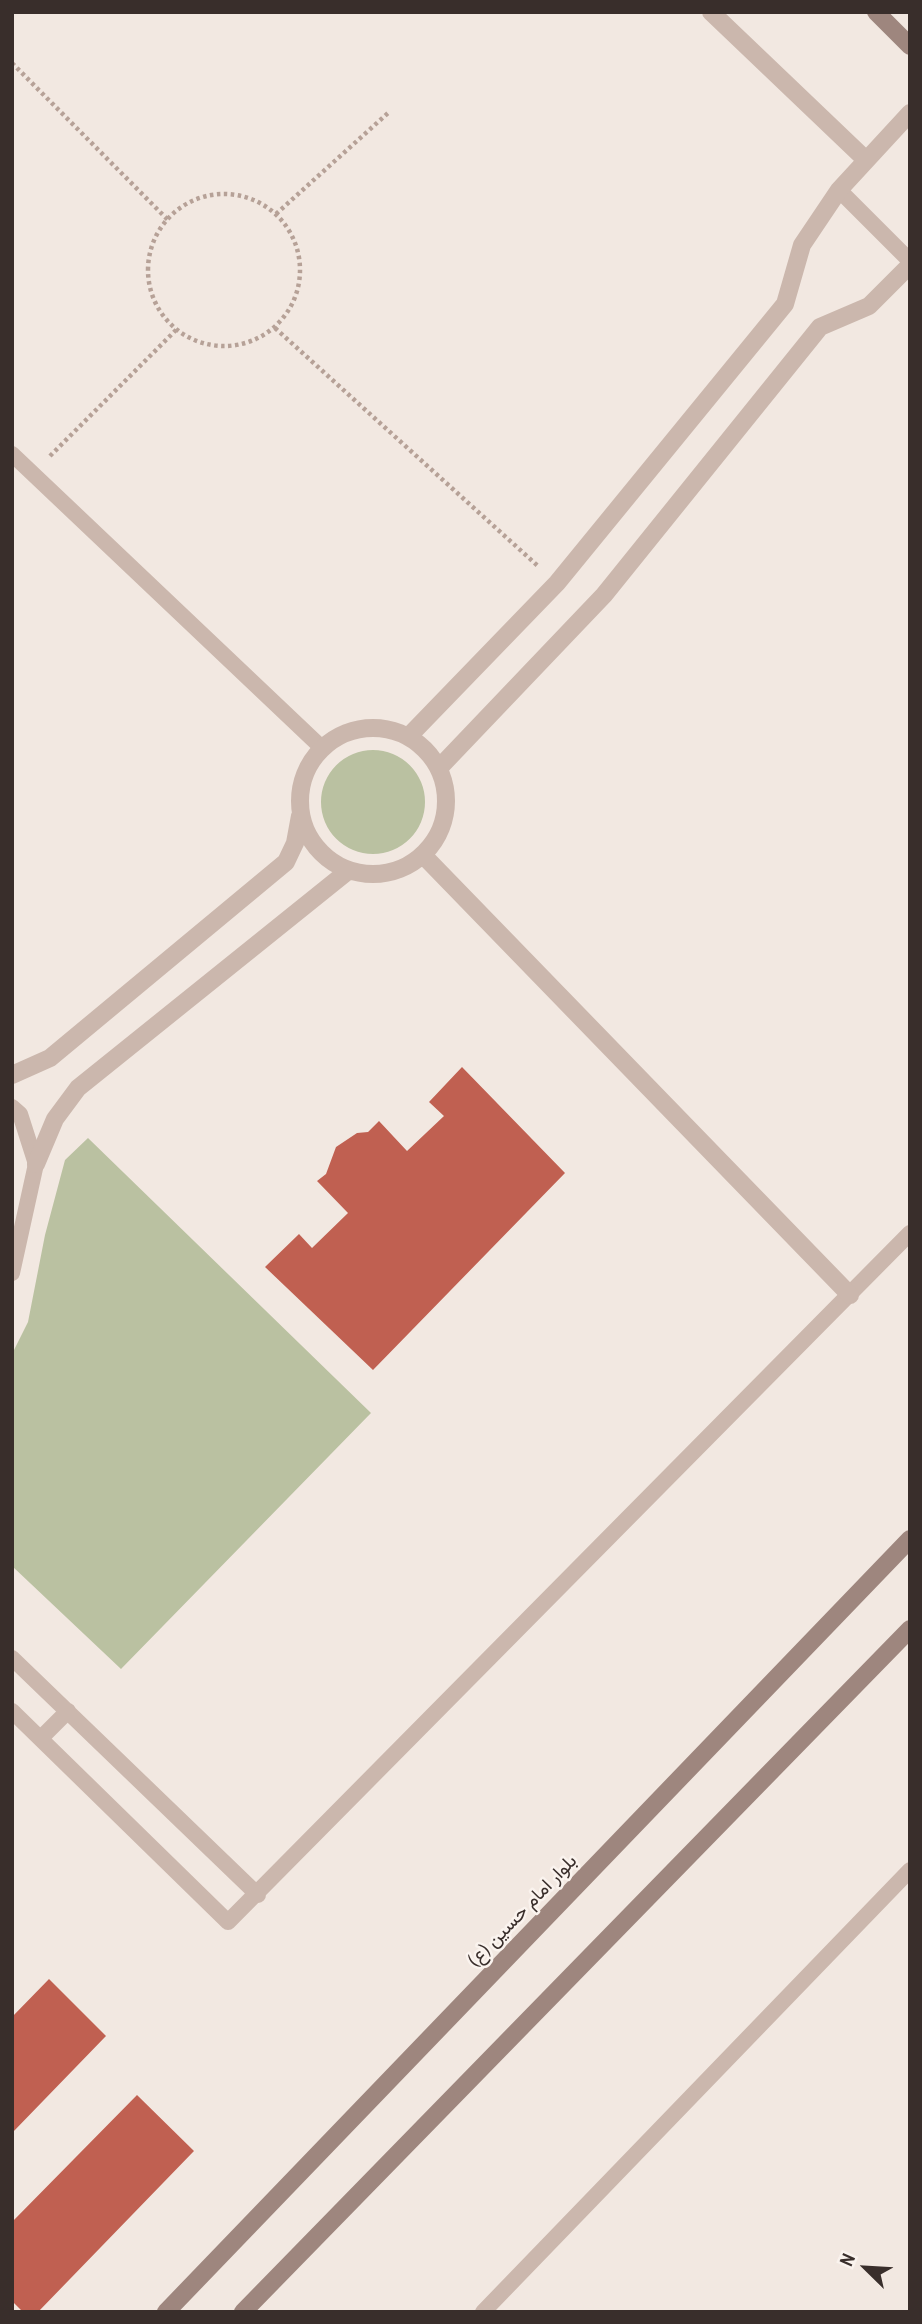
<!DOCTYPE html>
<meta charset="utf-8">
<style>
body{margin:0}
#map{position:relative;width:922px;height:2324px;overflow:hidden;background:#f2e8e1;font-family:"Archivo Narrow",sans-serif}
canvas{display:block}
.frame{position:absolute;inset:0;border:14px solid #392e2b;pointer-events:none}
.north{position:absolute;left:831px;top:2233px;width:70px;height:70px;-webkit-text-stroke:5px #faf3ee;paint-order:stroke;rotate:294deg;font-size:19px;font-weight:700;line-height:28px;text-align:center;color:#392e2b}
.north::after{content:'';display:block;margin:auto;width:24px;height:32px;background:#392e2b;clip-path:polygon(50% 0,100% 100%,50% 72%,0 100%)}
</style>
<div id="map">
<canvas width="922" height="2324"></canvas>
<div class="frame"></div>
<div class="north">N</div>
</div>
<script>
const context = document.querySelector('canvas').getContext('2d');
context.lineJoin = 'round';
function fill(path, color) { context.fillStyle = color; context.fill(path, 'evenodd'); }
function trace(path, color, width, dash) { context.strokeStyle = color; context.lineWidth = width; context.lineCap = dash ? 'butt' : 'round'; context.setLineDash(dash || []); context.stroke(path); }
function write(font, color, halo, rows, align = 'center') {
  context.font = font + ' "Archivo Narrow",Vazirmatn,sans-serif'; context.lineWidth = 5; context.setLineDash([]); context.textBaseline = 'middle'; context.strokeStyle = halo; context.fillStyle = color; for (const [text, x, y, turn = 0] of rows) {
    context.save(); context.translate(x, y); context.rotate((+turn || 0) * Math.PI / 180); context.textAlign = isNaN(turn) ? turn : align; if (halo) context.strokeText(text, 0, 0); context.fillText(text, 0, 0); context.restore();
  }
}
fill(new Path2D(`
 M321 802a52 52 0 1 1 104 0a52 52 0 1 1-104 0Z
 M88 1138 371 1413 121 1669 12 1566V1354L28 1322 45 1235 65 1160Z`), '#bac1a1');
fill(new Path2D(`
 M462 1067 565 1173 373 1370 265 1267 299 1234 312 1248 348 1213 317 1181 326 1174 336 1147 357 1133 368 1132 379 1121 407 1151 444 1116 429 1102Z
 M49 1979 106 2036 12 2133V2017Z
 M137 2095 194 2151 38 2312H23L12 2301V2222Z`), '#c06051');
trace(new Path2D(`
 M12 63 169 221
 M148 270a76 76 0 1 1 152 0a76 76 0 1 1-152 0Z
 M276 214 388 113
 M275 328 539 567
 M50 456 177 329`), '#b6a197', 4.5, [3.5, 3.5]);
trace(new Path2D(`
 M839 190 910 261
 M12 454 322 748
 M12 1107 20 1114 36 1164 12 1273
 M12 1658 258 1895
 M12 1711 228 1922 910 1233
 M41 1738 68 1711
 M483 2312 910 1870`), '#cbb7ad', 16);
trace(new Path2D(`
 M711 12 866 160
 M300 801a73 73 0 1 1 146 0a73 73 0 1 1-146 0Z
 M409 736 557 583 785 304 802 245 839 190 910 113
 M439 768 604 595 820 327 869 306 910 265
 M423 855 850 1295
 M12 1075 50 1058 286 862 295 843 300 816
 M36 1164 55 1119 78 1088 348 871`), '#cbb7ad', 18);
trace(new Path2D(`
 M876 12 910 46
 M166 2312 910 1539
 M243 2312 910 1629`), '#9e867e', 18);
write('19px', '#392e2b', '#faf3ee', [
 ["بلوار امام حسین (ع)",523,1911,-46]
]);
</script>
